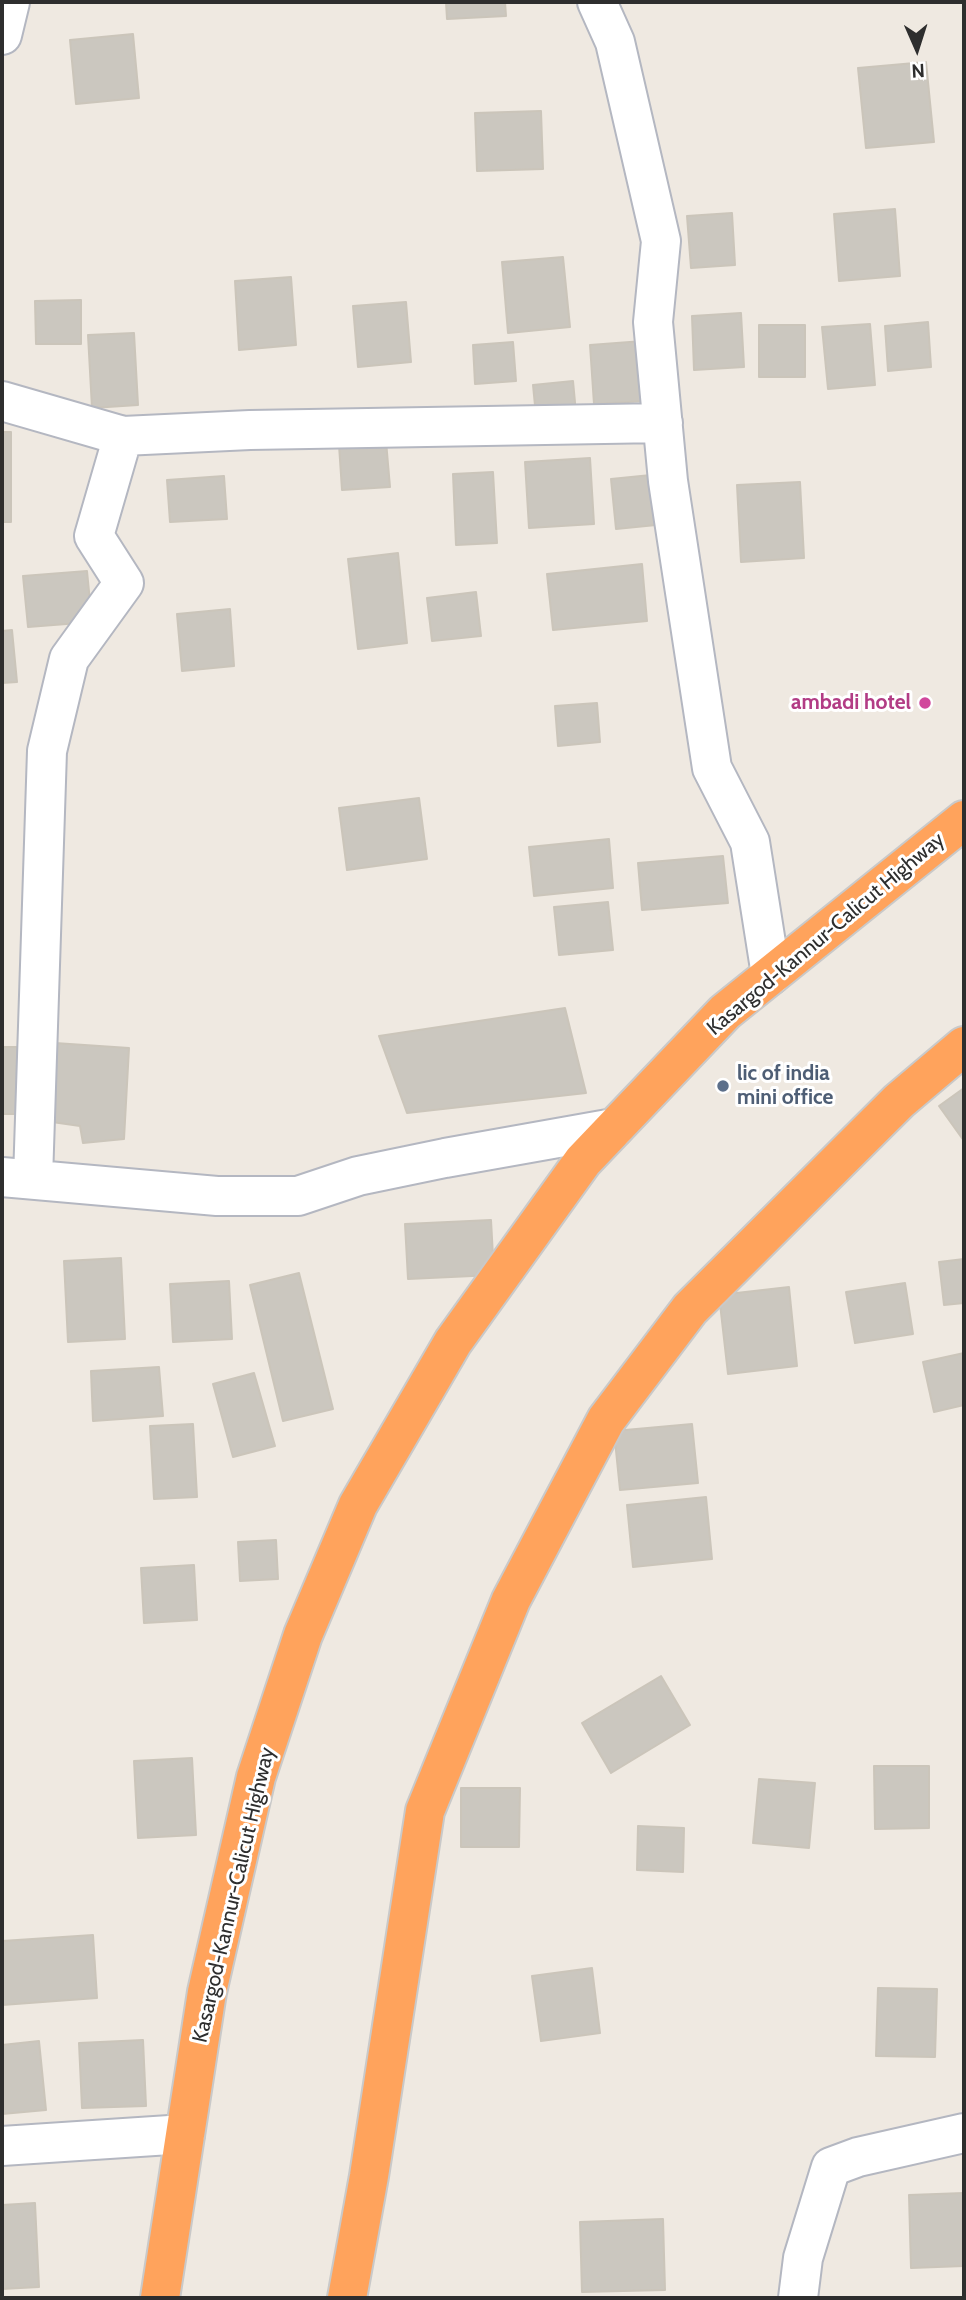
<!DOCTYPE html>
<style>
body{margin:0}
#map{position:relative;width:966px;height:2300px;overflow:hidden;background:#efe9e1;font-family:Cabin,sans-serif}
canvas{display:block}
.frame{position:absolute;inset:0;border:4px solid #2e2e2e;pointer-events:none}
.north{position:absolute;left:882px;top:14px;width:70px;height:70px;-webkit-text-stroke:5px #fff;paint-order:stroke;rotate:177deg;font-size:19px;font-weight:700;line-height:28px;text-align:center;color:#2e2e2e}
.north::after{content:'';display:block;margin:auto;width:24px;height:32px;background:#2e2e2e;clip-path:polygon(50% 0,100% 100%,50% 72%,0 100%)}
</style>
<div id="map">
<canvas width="966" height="2300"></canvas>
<div class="frame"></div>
<div class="north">N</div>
</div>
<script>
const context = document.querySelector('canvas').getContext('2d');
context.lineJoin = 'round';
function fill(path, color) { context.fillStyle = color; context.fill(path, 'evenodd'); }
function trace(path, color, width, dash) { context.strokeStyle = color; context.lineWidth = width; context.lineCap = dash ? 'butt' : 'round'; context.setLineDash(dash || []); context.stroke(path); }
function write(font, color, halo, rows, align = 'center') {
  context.font = font + ' Cabin,sans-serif'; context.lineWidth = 6; context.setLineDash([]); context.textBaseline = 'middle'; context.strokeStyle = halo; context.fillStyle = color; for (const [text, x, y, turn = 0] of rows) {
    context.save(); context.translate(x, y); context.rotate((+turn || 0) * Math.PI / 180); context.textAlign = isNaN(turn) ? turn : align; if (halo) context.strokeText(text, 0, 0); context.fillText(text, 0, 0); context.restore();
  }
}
const building = new Path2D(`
 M446 2H505L506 16 447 19Z
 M133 34 139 98 76 104 70 40Z
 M926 62 934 142 866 148 858 68Z
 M541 111 543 169 477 171 475 113Z
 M895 209 900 276 839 281 834 214Z
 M732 213 735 265 691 268 687 216Z
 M563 257 570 327 508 333 502 262Z
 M291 277 296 345 239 350 235 281Z
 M81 300V344H36L35 301Z
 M406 302 411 362 358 367 353 306Z
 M741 313 744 367 694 370 692 316Z
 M928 322 931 367 888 371 885 326Z
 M870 324 875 385 828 389 822 327Z
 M759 325H805V377H759Z
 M134 333 138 405 92 408 88 335Z
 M643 341 646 401 594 404 590 345Z
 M513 342 516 381 475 384 473 345Z
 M573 381 576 413 536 416 533 385Z
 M2 432H11V522H2Z
 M386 441 390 487 342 490 339 445Z
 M590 458 594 524 529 528 525 462Z
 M493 472 497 543 456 545 453 474Z
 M651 475 656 525 616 529 611 479Z
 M224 476 227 519 170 522 167 480Z
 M800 482 804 558 741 562 737 485Z
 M398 553 407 643 358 649 348 559Z
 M642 564 647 621 553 630 547 574Z
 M87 571 92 622 28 627 23 576Z
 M476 592 481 636 432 641 427 598Z
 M230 609 234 666 182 671 177 614Z
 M12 630 17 682 2 683V631Z
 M597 703 600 742 558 746 555 706Z
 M2 744H3V837H2Z
 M419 798 427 859 347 870 339 808Z
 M609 839 613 888 534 896 529 847Z
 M723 856 728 903 642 910 638 863Z
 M608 902 613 950 559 955 554 907Z
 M565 1008 586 1093 407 1113 379 1036Z
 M55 1043 129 1048 124 1139 83 1143 80 1126 52 1122Z
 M2 1047H17L19 1114H2Z
 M964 1088V1141L939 1106Z
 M491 1220 494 1275 408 1279 405 1224Z
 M121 1258 125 1339 68 1342 64 1261Z
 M964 1259V1303L944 1305 939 1262Z
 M299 1273 333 1409 283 1421 250 1285Z
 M229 1281 232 1339 173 1342 170 1284Z
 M905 1283 913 1334 855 1343 846 1292Z
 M789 1287 797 1366 728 1374 719 1295Z
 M964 1353V1405L934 1412 923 1362Z
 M159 1367 163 1416 93 1421 91 1371Z
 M254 1373 275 1446 233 1457 213 1384Z
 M193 1424 197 1497 154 1499 150 1426Z
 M692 1424 698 1483 620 1490 614 1431Z
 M706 1497 712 1559 633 1567 627 1505Z
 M276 1540 278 1579 240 1581 238 1542Z
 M194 1565 197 1620 144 1623 141 1568Z
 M661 1676 690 1725 611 1773 582 1723Z
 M192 1758 196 1835 138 1838 134 1761Z
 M874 1766H929V1828L875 1829Z
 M759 1779 815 1783 809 1848 753 1843Z
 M461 1788H520L519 1847H461Z
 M638 1826 684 1828 683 1872 637 1870Z
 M93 1935 97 1998 2 2005V1941Z
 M592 1968 600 2033 541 2041 532 1976Z
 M878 1988 937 1989 935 2057 876 2056Z
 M143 2040 146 2106 82 2108 79 2043Z
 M39 2041 46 2110 2 2114V2045Z
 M964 2193V2266L911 2268 909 2195Z
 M35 2203 39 2287 2 2289V2205Z
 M663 2219 665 2290 582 2292 580 2222Z`);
fill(building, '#cbc7bf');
trace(building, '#cbc5ba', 2);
const minor = new Path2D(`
 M597 2 615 42 661 241 653 322 668 481 712 768 750 842 771 975
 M2 35 10 2
 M2 401 123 436 250 430 663 423
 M2 1177 217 1196H298L358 1176 445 1158 614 1128
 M33 1179 47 751 69 659 124 583 94 536 123 436
 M2 2146 185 2134
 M798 2298 803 2258 831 2167 858 2157 964 2133`);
const highway = new Path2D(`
 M160 2298 207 1992 256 1777 303 1635 358 1505 453 1342 583 1161 725 1012 964 820
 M347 2298 369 2176 425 1811 511 1600 606 1420 690 1309 899 1101 964 1046`);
trace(minor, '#b4b7c1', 42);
trace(highway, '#c9c9c9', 42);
trace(minor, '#fff', 38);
trace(highway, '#ffa35c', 38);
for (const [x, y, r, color] of [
 [925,703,7,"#d1479c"],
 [723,1086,7,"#5c6f8a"]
]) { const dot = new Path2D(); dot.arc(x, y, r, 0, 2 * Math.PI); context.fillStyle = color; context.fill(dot); trace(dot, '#fff', 2.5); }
write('bold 21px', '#b23c85', '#fff', [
 ["ambadi hotel",911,703]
], 'right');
write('21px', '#2e2e2e', '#fff', [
 ["Kasargod-Kannur-Calicut Highway",826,934,-40],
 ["Kasargod-Kannur-Calicut Highway",234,1895,-77]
]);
write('bold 21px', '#4e5e75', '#fff', [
 ["lic of india",737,1074],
 ["mini office",737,1098]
], 'left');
</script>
